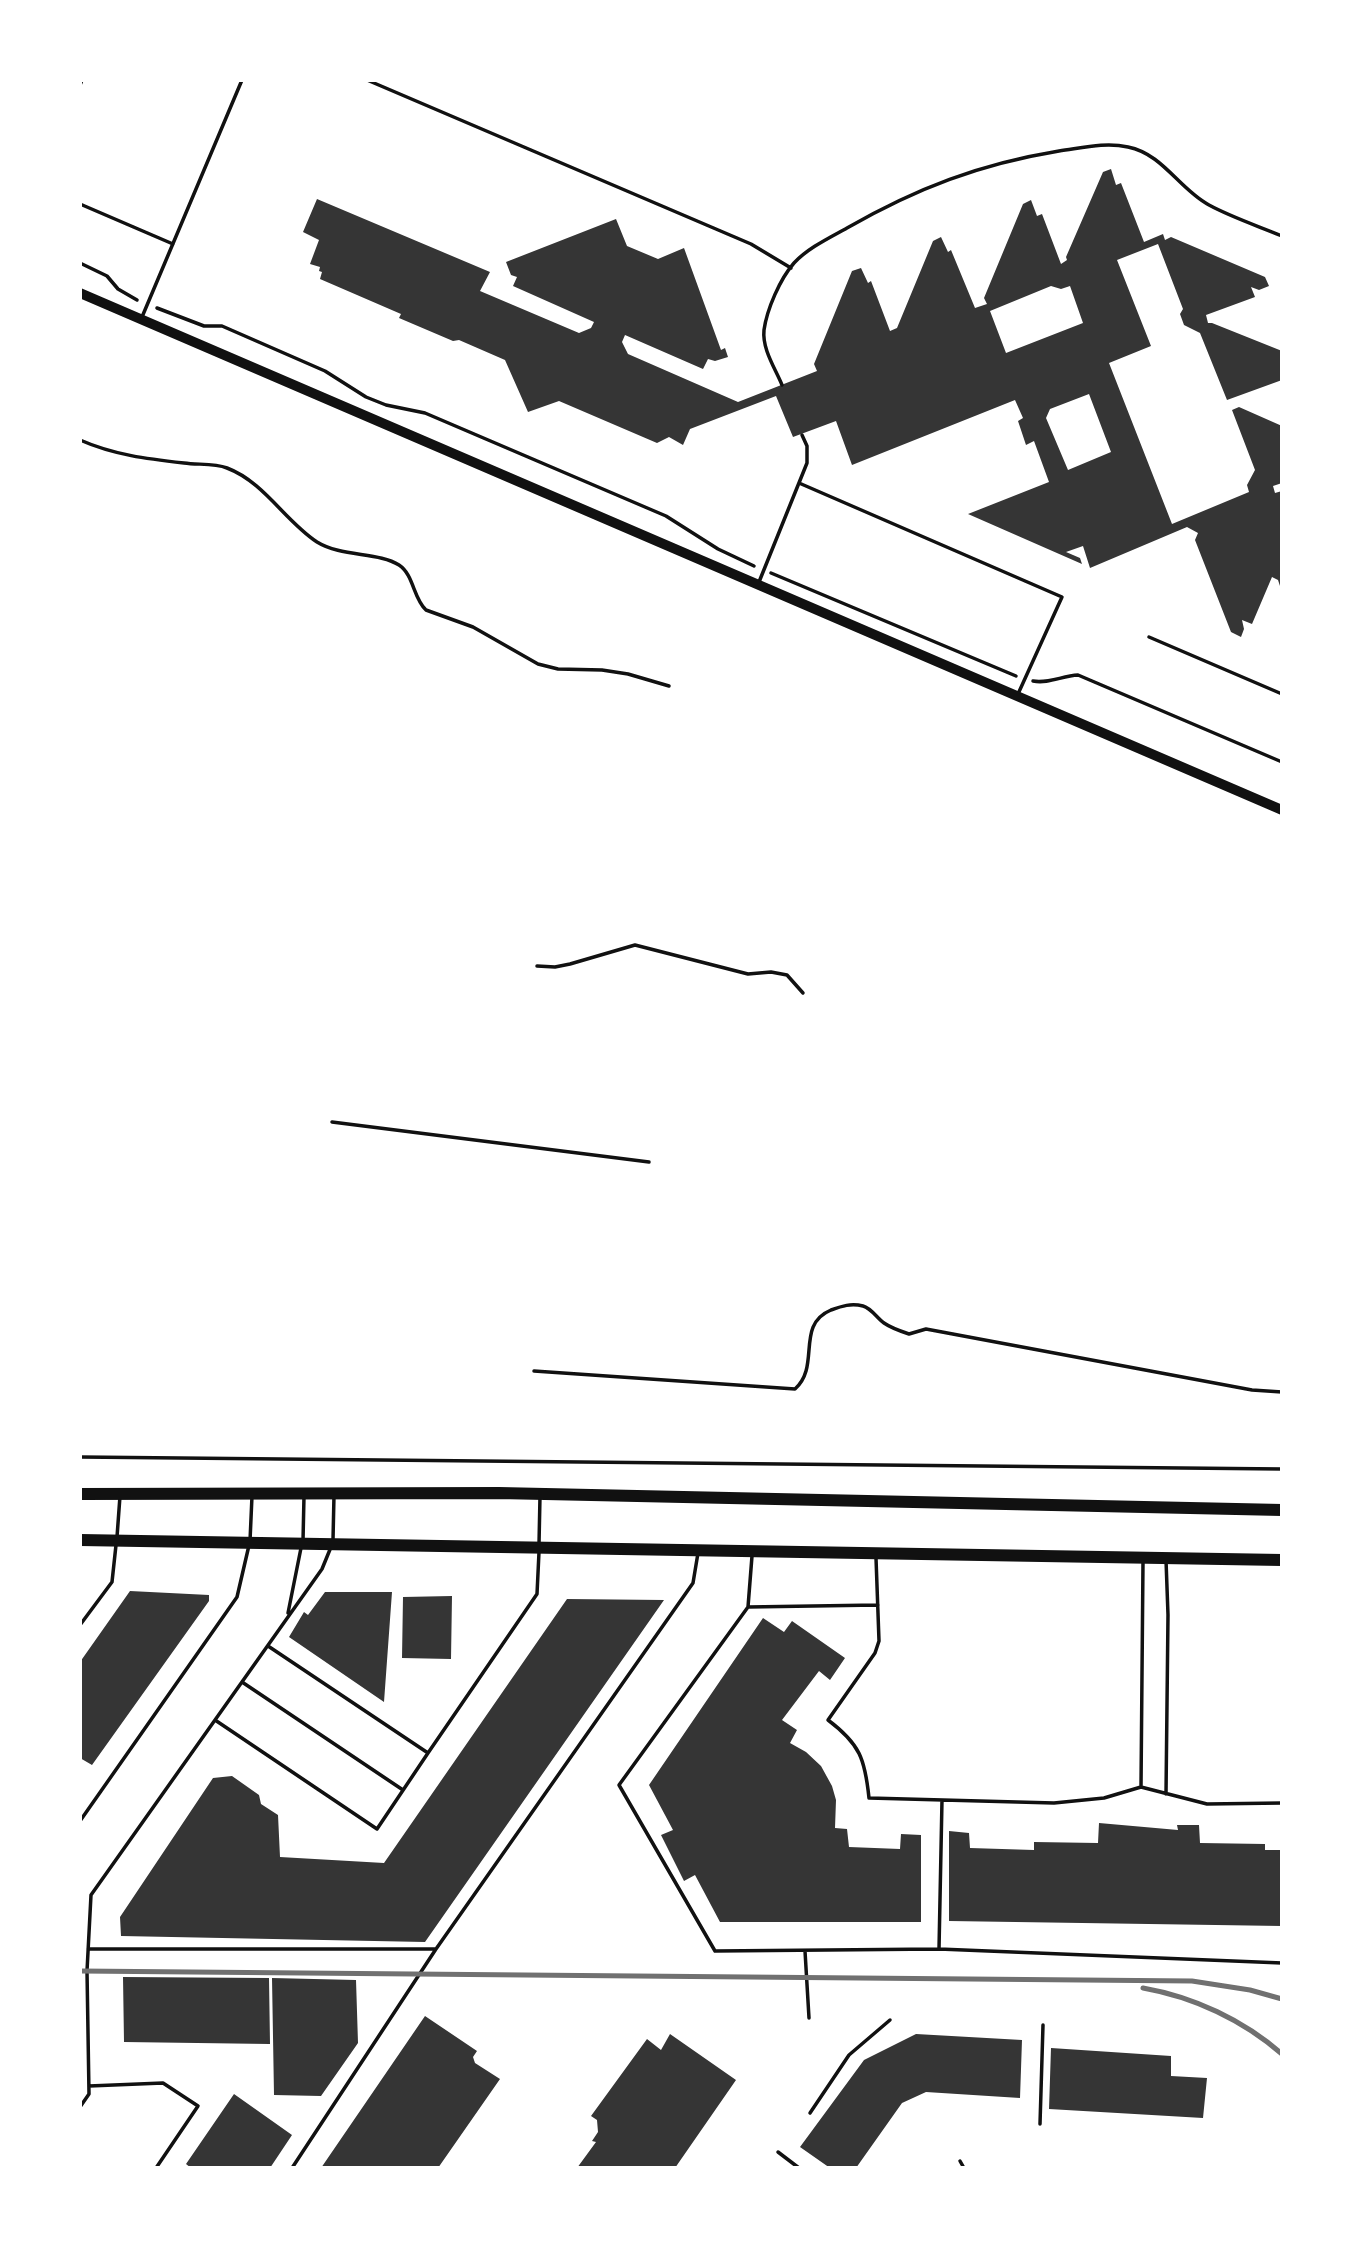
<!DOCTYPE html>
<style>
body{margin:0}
#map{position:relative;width:1362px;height:2248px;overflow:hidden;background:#fff;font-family:"IBM Plex Serif",serif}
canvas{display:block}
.frame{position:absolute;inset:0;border:82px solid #fff;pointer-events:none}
</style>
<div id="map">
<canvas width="1362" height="2248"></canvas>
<div class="frame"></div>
</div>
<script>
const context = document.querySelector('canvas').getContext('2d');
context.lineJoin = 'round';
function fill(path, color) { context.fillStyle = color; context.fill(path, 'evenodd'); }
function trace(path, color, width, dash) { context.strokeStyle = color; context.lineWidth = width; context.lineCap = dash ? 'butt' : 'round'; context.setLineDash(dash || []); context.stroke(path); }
fill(new Path2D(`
 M1111 169 1116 185 1121 183 1144 242 1163 234 1165 240 1171 237 1265 277 1269 286 1259 290 1251 287 1255 297 1206 315 1208 323H1212L1282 351V380L1227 400 1200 333 1184 325 1180 314 1183 309 1158 244 1117 260 1151 346 1109 363 1172 524 1249 492 1247 485 1255 470 1232 410 1239 407 1282 426V483L1273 486 1275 493 1282 491V592L1278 580 1272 577 1252 624 1242 620 1244 629 1241 637 1231 632 1195 540 1198 533 1187 527 1090 568 1083 546 1066 552 1080 558 1082 564 968 514 1049 482 1034 441 1026 445 1018 421 1023 418 1015 400 852 465 836 421 793 437 776 396 690 429 683 445 669 437 657 443 559 401 528 412 505 360 459 340 453 341 399 318 401 314 320 279 322 272 319 271 320 267 310 264 319 240 303 232 317 199 490 272 480 291 579 333 591 328 594 322 513 286 517 277 511 275 506 262 616 219 627 246 658 259 684 248 721 350 725 348 728 357 715 361 708 359 703 369 625 335 622 342 628 354 738 402 817 371 814 364 852 271 861 268 868 283 871 281 890 331 897 328 933 241 941 237 948 252 951 250 975 308 987 304 984 298 1023 204 1031 200 1037 216 1042 214 1061 264 1067 260 1066 257 1103 172ZM1051 286 1061 289 1070 286 1083 323 1006 353 990 311ZM1089 394 1111 452 1068 470 1046 418 1050 409Z
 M130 1591 209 1595V1601L92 1765 80 1758V1662Z
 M325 1592H392L384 1702 289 1637 304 1612 308 1615Z
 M452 1596 451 1659 402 1658 403 1597Z
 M567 1599 664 1600 425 1942 121 1936 120 1917 213 1778 232 1776 259 1795 261 1804 278 1815 280 1857 384 1863Z
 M763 1618 784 1632 792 1621 845 1658 830 1680 819 1671 782 1720 797 1730 790 1743 806 1752 821 1766 832 1786 836 1800 835 1828 847 1829 849 1847 900 1849 901 1834 921 1835V1922H720L695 1875 684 1881 661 1835 673 1830 649 1785Z
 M1099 1823 1178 1830 1177 1825H1199L1200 1843 1265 1844V1850H1282V1926L949 1921V1831L969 1833 970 1848 1034 1850V1842L1098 1843Z
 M123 1977 269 1978 270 2044 124 2042Z
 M272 1978 356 1980 358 2043 321 2096 274 2095Z
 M425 2016 477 2051 473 2057 475 2063 500 2079 438 2168H321Z
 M670 2034 736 2080 675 2168H577L596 2142 592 2141 598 2132 597 2120 591 2116 647 2039 661 2050Z
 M916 2034 1022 2040 1020 2098 926 2092 902 2103 856 2168H830L800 2147 864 2060Z
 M1051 2048 1171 2056V2076L1207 2078 1203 2118 1049 2109Z
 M234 2094 292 2135 270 2168H191L186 2164Z`), '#353535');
trace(new Path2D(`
 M80 263 107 276 118 289 137 300
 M157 308 204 326H222L325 371 366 397 386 405 425 413 666 516 718 549 754 566
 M80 440C114 455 148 459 184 463 198 465 214 463 227 468 264 482 285 521 317 542 341 557 379 552 399 565 414 575 413 598 426 610L473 627 538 664 558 669 602 670 628 674 669 686
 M771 573 1016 676
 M1033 681C1048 684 1062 676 1078 675L1282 762
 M537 966 555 967 570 964 635 945 748 974 771 972 787 975 803 993
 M332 1122 649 1162
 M534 1371 795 1389C821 1366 795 1325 831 1310 842 1306 851 1303 863 1306 871 1308 877 1318 884 1323 891 1328 900 1331 909 1334L926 1329 1252 1390 1282 1392`), '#111', 3.5);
trace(new Path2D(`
 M367 80 751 244 791 268
 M80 85 82 80
 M80 204 173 244
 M142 317 242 80
 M782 385C775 368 762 349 764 330 767 309 780 279 794 263 808 248 829 238 847 228 917 188 980 164 1059 151 1082 148 1105 142 1128 147 1163 154 1179 189 1209 205 1231 217 1258 226 1282 236
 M799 483 1062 597 1018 694
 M759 582 807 463V446L802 435
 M1149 637 1282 694
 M80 1457 1282 1469
 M117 1537 120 1496
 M333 1540 334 1495
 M303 1541 304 1496
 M539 1544 540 1496
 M876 1558 879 1641 875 1653 828 1720C860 1744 865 1759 869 1798L1054 1803 1104 1798 1141 1787 1207 1804 1282 1803
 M878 1605 748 1607 619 1785 715 1951 939 1949 1282 1963
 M748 1607 752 1556
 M288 1613 301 1548
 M80 1625 112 1582 116 1545
 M242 1682 403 1790
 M215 1720 377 1829 428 1753 268 1646
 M428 1753 537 1594 539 1552
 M1141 1787 1143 1562
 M1166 1794 1168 1615 1166 1560
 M80 1821 237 1597 250 1541 252 1496
 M88 1949H436
 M939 1949 942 1800
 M805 1951 809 2018
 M89 2086 163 2083 198 2106 156 2168
 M80 2107 89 2094 87 1971 91 1895 322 1569 331 1547
 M810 2113 849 2055 890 2020
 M1040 2124 1043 2025
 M778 2152 799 2168
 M960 2161 964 2168
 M292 2168 436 1949 693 1583 698 1553`), '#111', 3.5);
trace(new Path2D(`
 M80 293 1282 810`), '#111', 10);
trace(new Path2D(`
 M80 1494 499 1493 1282 1510
 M80 1540 1282 1560`), '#111', 12);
trace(new Path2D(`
 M80 1971 1192 1981 1250 1990 1282 1999
 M1143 1988C1194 1997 1243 2020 1282 2054`), '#707070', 5);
</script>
